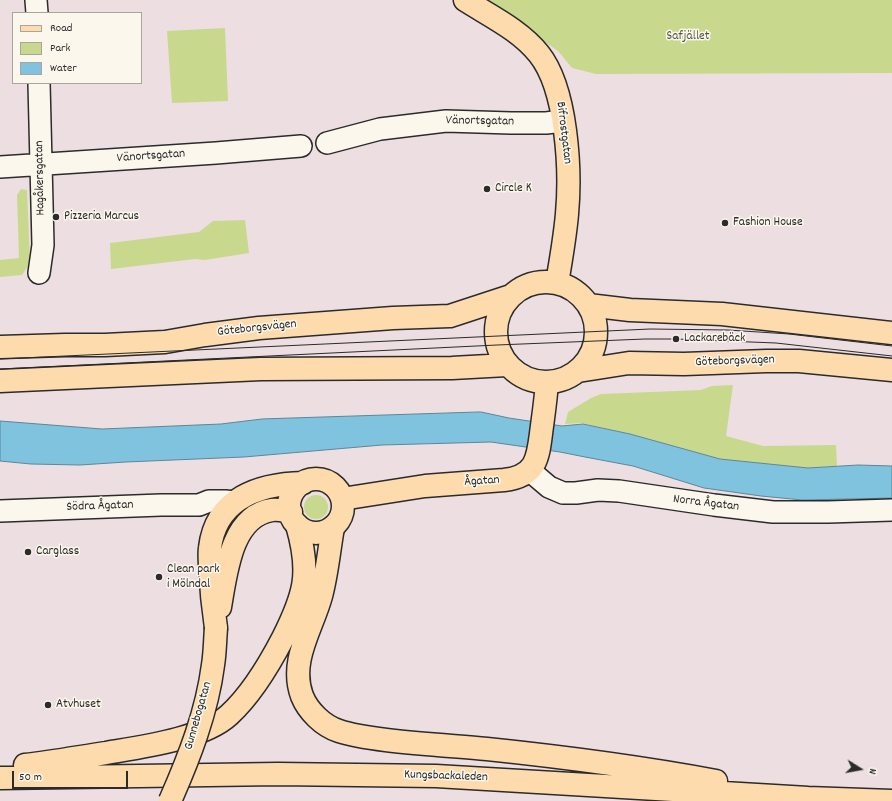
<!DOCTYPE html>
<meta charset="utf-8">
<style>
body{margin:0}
#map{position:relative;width:892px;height:801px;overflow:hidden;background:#eddee2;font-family:Dekko,sans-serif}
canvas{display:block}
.legend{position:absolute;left:12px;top:12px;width:130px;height:72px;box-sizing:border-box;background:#fbf7ec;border:1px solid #a8a59f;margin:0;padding:5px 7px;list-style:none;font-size:12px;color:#2b2b2b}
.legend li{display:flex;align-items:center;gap:8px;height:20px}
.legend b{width:20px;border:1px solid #a8a59f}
.north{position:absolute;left:840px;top:749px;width:40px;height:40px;-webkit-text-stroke:3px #fbf7ec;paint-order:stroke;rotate:101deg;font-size:11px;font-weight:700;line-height:16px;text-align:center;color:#2b2b2b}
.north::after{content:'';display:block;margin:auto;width:14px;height:18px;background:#2b2b2b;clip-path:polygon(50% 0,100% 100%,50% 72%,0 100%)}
.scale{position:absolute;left:12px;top:771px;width:116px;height:18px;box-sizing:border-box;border:2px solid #2b2b2b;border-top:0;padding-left:5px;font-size:12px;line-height:14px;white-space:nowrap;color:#2b2b2b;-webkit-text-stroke:3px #fbf7ec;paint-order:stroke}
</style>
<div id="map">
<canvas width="892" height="801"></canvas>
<ul class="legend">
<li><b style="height:5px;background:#fedbac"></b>Road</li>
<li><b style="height:11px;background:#c8d98d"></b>Park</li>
<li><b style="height:11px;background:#7fc3df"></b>Water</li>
</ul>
<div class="north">N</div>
<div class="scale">50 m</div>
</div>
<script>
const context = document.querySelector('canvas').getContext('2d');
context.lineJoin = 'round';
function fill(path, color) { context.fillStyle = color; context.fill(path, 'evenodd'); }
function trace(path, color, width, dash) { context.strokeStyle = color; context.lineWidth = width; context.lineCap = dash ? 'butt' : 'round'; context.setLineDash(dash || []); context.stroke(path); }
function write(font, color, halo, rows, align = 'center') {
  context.font = font + ' Dekko,sans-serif'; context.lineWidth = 3; context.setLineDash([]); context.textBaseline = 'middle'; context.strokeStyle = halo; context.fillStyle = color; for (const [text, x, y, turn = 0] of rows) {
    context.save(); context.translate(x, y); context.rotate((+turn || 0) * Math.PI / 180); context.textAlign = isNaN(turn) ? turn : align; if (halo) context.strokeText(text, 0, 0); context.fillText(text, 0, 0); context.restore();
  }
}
fill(new Path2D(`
 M485 0H892V73L596 74 572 68 558 51Z
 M225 28 228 101 172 103 167 31Z
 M21 189 27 190 30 263 22 275 0 277V260L19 258 17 195Z
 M245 220 249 253 205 260 195 259 111 269 110 243 199 232 213 221Z
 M733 385 726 436 763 446 836 445 837 466 808 468 720 459 630 434 581 423 565 424 568 412 591 398 601 394 701 390 712 386Z
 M304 507a12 12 0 1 1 24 0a12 12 0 1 1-24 0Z`), '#c8d98d');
const water = new Path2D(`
 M481 412 509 418 562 426 583 424 630 434 720 459 808 468 858 465 892 466V498L802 500 761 496 704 488 633 466 585 457 560 452 491 442 382 445 244 457 126 462 80 465 31 464 0 461V421L102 429 221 424 262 419Z`);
fill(water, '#7fc3df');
trace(water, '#5d8697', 1);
const minor = new Path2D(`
 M36 0 37 13
 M39 83 43 245 39 273
 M327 143 380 129 446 121 511 123H546L563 121
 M0 167 216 153 301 146
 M529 470 549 487 563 493H576L598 490 619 491 714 505 773 512H828L892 510
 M0 511 161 505H199L209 501H225L234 502`);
const major = new Path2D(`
 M465 0C490 16 520 30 539 54 567 89 571 170 567 214 565 237 561 260 557 283
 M496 332a50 50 0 1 1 100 0a50 50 0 1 1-100 0Z
 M588 305 630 310 722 314 892 333
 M0 347 65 345H105L165 342 205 335 259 328 393 318 450 316 511 296
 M578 371 629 363 684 364 766 361H799L892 370
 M0 381 261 369 452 368 507 365
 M289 506a27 27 0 1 1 54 0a27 27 0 1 1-54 0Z
 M342 499 425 486 504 480C539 476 538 455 542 426 544 411 546 397 547 382
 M220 607C226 573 231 516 272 510 278 509 285 511 291 512
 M216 628C213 608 211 588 210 567 210 561 209 554 210 548 216 498 259 484 303 483`);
const highway = new Path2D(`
 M333 527C329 550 327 574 321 596 312 629 289 661 302 696 308 711 323 726 339 731 354 736 370 738 386 740 420 744 453 746 487 749 564 757 640 767 716 781
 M25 765C52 762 79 757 106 753 141 747 203 739 229 715 252 694 269 665 283 638 305 594 311 573 297 525
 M0 778 278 774 436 776 808 798 892 801`);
trace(minor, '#2b2b2b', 24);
trace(major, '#2b2b2b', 25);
trace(highway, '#2b2b2b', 25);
trace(minor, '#fbf7ec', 21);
trace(major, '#fedbac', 22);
trace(highway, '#fedbac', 22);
trace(new Path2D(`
 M0 359 650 329 728 330 789 334 892 346
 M0 369 497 345 645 339H676L776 343 892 356`), '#2b2b2b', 1);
const majorBridge = new Path2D(`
 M170 801C189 758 207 712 213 665 215 653 215 640 216 628`);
trace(majorBridge, '#2b2b2b', 25, []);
trace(majorBridge, '#fedbac', 22);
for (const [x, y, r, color] of [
 [487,189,4,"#2b2b2b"],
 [56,217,4,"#2b2b2b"],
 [725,223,4,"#2b2b2b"],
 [676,339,4,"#2b2b2b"],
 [28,552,4,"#2b2b2b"],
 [159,577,4,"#2b2b2b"],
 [48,705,4,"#2b2b2b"]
]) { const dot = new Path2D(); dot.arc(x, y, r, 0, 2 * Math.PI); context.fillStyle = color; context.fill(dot); trace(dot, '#fbf7ec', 1.5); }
write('13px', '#525644', '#fbf7ec', [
 ["Safjället",688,37]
]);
write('13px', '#2b2b2b', '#fbf7ec', [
 ["Vänortsgatan",480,122,1],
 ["Bifrostgatan",563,133,83],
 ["Vänortsgatan",151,157,-4],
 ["Hagåkersgatan",41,178,-91],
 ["Göteborgsvägen",257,329,-6],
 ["Göteborgsvägen",735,362,-2],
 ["Ågatan",482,482,-4],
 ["Norra Ågatan",706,504,7],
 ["Södra Ågatan",100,507,-2],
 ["Gunnebogatan",199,716,-74],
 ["Kungsbackaleden",446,777,2]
]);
write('13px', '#2b2b2b', '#fbf7ec', [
 ["Circle K",495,189],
 ["Pizzeria Marcus",64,217],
 ["Fashion House",733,223],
 ["Lackarebäck",684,339],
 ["Carglass",36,552],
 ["Clean park",167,570],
 ["i Mölndal",167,585],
 ["Atvhuset",56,705]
], 'left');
</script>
